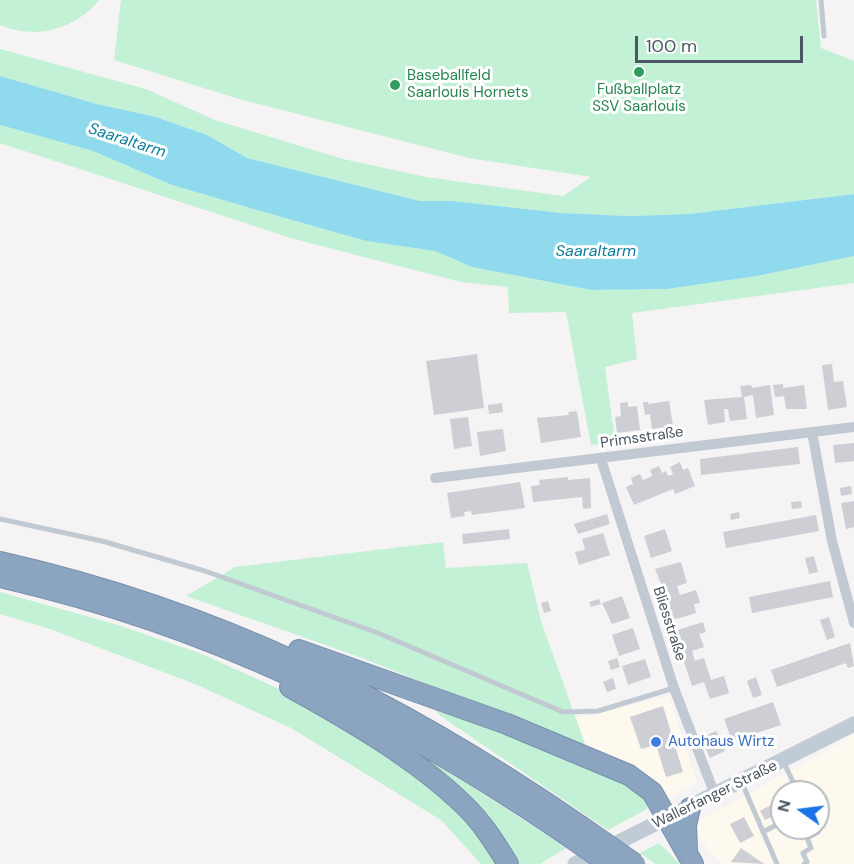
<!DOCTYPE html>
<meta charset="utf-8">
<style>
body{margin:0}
#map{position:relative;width:854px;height:864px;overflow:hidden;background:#f5f3f3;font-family:"DM Sans",sans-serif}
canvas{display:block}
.north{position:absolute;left:770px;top:780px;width:60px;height:60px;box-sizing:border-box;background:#fff;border:2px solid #b7bbc0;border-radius:50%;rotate:284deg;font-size:16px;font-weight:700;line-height:24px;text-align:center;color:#4a5661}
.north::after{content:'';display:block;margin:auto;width:21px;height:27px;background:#1a73e8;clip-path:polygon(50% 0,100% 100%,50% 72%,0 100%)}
.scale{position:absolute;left:635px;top:36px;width:168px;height:27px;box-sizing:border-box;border:3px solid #4a5661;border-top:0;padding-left:8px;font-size:18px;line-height:21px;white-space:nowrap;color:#4a5661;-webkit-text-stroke:4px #fff;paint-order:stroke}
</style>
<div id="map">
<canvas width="854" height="864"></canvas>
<div class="north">N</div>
<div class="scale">100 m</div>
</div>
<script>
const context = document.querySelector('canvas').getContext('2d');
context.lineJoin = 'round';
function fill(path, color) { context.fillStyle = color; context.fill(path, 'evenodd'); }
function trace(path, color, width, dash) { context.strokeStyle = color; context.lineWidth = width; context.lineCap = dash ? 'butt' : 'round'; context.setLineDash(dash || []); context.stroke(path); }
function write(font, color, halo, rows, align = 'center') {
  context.font = font + ' "DM Sans",sans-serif'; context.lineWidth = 6; context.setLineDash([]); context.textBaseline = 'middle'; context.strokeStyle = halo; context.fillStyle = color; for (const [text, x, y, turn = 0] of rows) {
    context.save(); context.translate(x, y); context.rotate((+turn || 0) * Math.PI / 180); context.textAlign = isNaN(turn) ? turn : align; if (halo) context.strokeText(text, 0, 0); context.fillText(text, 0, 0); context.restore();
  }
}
fill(new Path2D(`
 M669 695 697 783 669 797 586 747 576 717 594 715Z
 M854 735V864H724L711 854 692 825ZM782 792H818V828H782Z`), '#fdf9ef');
fill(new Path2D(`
 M0 0H99C75 30 35 40 0 25Z
 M121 0H816L821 48 854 61V194L688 214 629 216 562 213 454 201H420L247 158 207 135 156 117 97 104 0 76V49L146 89 215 120 343 159 426 177 563 196 591 177 469 158 239 99 114 60Z
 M0 125 93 151 172 185 250 208 366 241 435 251 472 267 591 290 667 289 757 276 854 256V283L632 313 637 359 605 367 615 441 591 445 566 312 509 313 508 287 461 282 294 239 0 143Z
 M443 542 446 568 527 563 541 621 586 747 357 656 186 596 235 567Z
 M0 592 118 625 202 654 277 688 353 733 430 784 457 807 499 864H481L441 820 291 728 195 684 50 629 0 614Z
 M431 705 602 770 636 787 648 799 647 809 608 830 439 715Z
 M418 752 553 839 566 848 540 864H514L415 758Z
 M659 843 680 864H656L640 853Z`), '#c3f1d5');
fill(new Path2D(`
 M0 76 97 104 156 117 207 135 247 158 420 201H453L562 213 629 216 688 214 854 194V256L757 276 667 289 591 290 472 267 435 251 366 241 250 208 172 185 93 151 0 125Z`), '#90daee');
fill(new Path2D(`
 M477 354 484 408 434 415 426 361Z
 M832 364 834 382 843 381 847 407 828 410 822 365Z
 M783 384V388L804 385 807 409H786L784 396 775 397 773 385Z
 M751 385 752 388 770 385 774 415 756 418 753 395 744 397 747 419 730 421 728 409H724L725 422 708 425 704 400 742 397 740 386Z
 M669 401 673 426 652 429 650 414 645 415 643 402H648V404Z
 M628 402V407L637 406 640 430 617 433 615 417 621 416 620 403Z
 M502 403 503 412 489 414 488 405Z
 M577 411 581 437 541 443 537 418 569 415 568 412Z
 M468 417 472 446 454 449 450 419Z
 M503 429 506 451 480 456 477 432Z
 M854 443V461L835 463 833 445Z
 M798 447 800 464 701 475 700 459Z
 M680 462 683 470 688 468 695 486 675 494 673 489 634 505 626 487 633 484 631 478 640 474 643 480 652 476 650 470 659 466 662 473 666 471 668 476 673 474 670 467Z
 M568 477V480L590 478 591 508 583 509 582 497 533 502 531 486 540 485 539 480Z
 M520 482 525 508 472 515 471 511 464 512 465 516 451 518 447 493Z
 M851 486 852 494 841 496 840 488Z
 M801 501 802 508 792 509 791 502Z
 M854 501V527L846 529 841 503Z
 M739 512 740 518 731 520 730 514Z
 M607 514 610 524 578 534 574 524Z
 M816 515 819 531 726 548 723 532Z
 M509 529 510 539 463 544 462 534Z
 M665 529 672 551 651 558 644 536Z
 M603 533 610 555 579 565 575 552 585 550 582 539Z
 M814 556 818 572 809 574 805 558Z
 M681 562 687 583 677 586 680 595 696 590 700 603 694 604 696 613 670 621 667 598 655 569Z
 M830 581 833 597 752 613 749 597Z
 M622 596 630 618 612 624 602 603Z
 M599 599 601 604 591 607 589 602Z
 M548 601 551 611 544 613 541 603Z
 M829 617 835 637 827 640 820 620Z
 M703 622 706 632 699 634 704 647 692 651 695 661 704 658 711 680 724 676 729 693 710 699 704 682 692 686 674 631Z
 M633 628 640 649 619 656 612 635Z
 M850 643 854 666 848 668 846 663 777 687 771 670Z
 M617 658 620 667 611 670 608 661Z
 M645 659 651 677 628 685 622 666Z
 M756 677 762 695 753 698 747 681Z
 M613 678 616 689 607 692 603 682Z
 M773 702 781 725 732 741 724 719Z
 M663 706 683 772 666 777 656 745 641 749 630 717Z
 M716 731 725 745 723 746 725 751 710 758 701 738Z
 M782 799V812L765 820 760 811Z
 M744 817 754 836 740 843 730 824Z
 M741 848 764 864 731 862Z`), '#cdcfd5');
const motorway = new Path2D(`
 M0 562C217 611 397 700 579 825
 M0 577C213 626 384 711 564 833
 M299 650 507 724 629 775 652 792 693 864
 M290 687C348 719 417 759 464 805 482 822 495 843 508 864
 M687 851 686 825 690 808`);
trace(motorway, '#7690ad', 22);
trace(new Path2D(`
 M821 0 824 36
 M0 519 102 541 205 571 378 633 563 712 598 711 674 688
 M783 761 798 792
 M742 783 777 864
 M763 832 782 822
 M804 864 807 862 803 853 811 848 807 838 818 832 816 828`), '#c1cad2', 5);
trace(new Path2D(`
 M812 432 832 541 854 623
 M601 459 674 688 715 795
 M435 478 854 427`), '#c1cad2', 10);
trace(new Path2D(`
 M575 864 854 724`), '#c1cbd6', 15);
trace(motorway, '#8ba5c1', 20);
const motorwayBridge = new Path2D(`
 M579 825 635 864
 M564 833 609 864`);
trace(motorwayBridge, '#7690ad', 22, []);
trace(motorwayBridge, '#8ba5c1', 20);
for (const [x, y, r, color] of [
 [639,72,6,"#2e9e5b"],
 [395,85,6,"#2e9e5b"],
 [656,742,6,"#3f7fe0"]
]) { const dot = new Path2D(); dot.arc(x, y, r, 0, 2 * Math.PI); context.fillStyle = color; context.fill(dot); trace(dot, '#fff', 2); }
write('15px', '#27864d', '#fff', [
 ["Baseballfeld",407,76],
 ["Saarlouis Hornets",407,93],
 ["Fußballplatz",639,90,"center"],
 ["SSV Saarlouis",639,107,"center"]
], 'left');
write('15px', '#4a5661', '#fff', [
 ["Primsstraße",642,438,-8],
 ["Bliesstraße",669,624,72],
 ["Wallerfanger Straße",715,795,-26]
]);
write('15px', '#366cbe', '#fff', [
 ["Autohaus Wirtz",668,742]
], 'left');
write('italic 16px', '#0c7c9b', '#fff', [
 ["Saaraltarm",127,141,18],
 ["Saaraltarm",596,252]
]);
</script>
